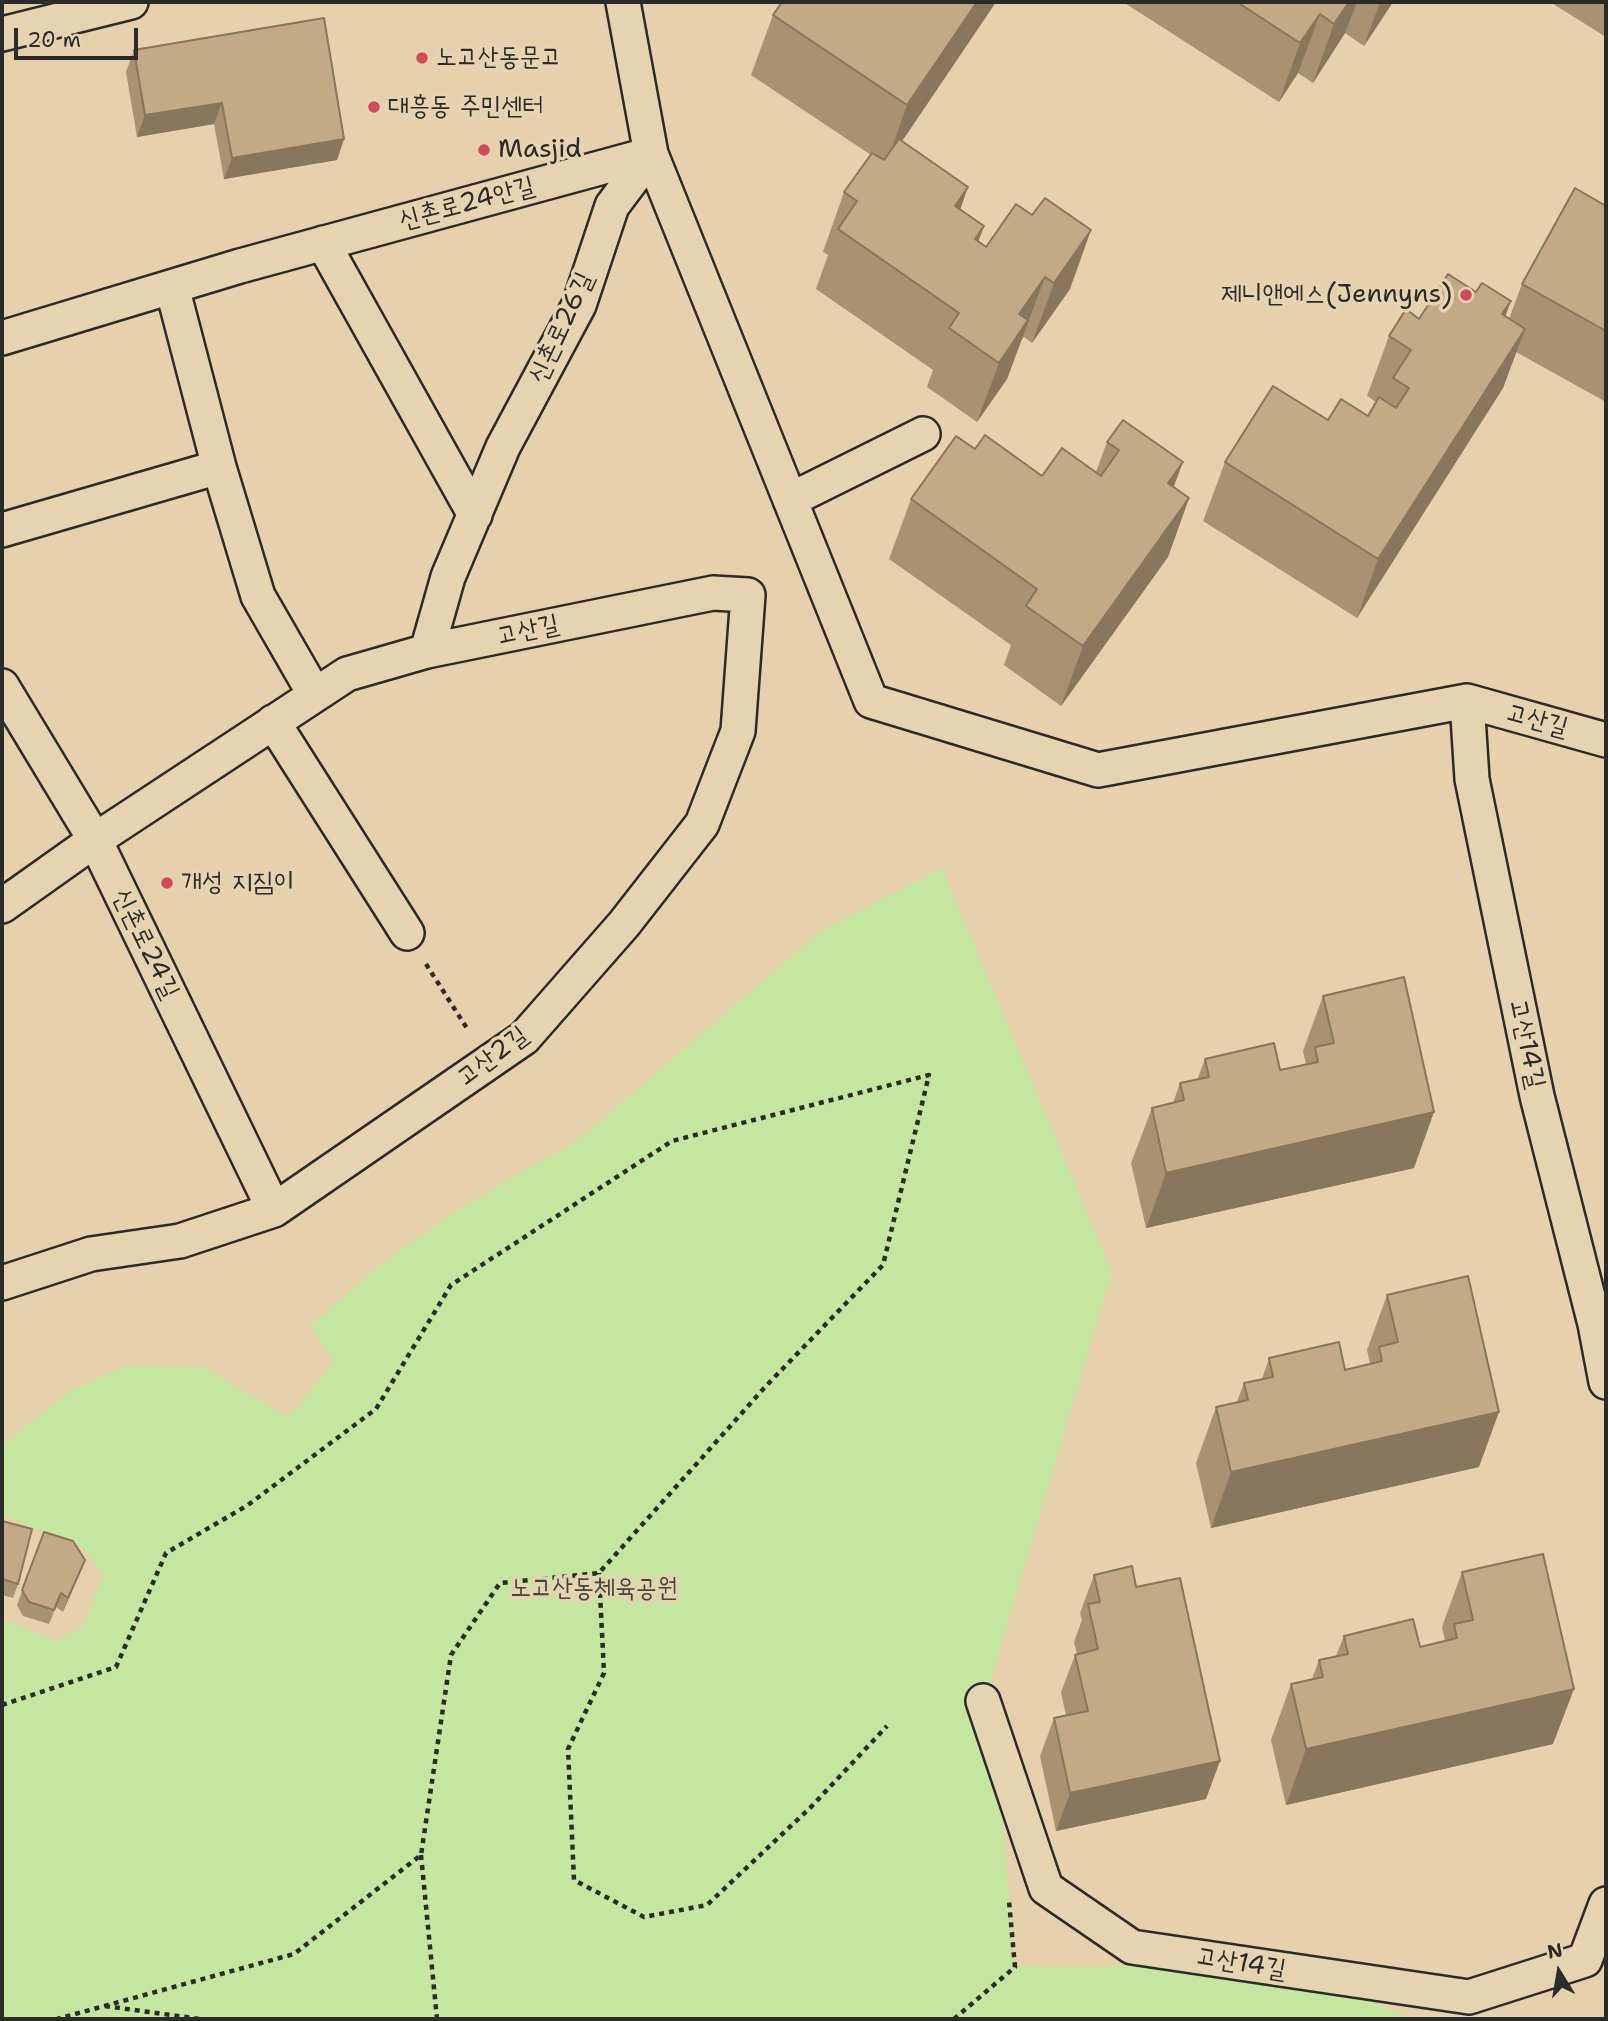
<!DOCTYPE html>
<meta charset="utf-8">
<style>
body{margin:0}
#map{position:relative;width:1608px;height:2021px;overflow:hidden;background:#e6d1ac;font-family:"Shantell Sans",sans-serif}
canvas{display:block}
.frame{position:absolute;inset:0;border:4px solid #2b2b2b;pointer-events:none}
.north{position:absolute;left:1524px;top:1937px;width:70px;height:70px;-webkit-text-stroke:5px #e6d4b1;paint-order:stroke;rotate:349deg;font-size:19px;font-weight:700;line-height:28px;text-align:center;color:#2b2b2b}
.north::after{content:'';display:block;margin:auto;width:24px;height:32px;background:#2b2b2b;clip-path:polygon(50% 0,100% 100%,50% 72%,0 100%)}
.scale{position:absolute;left:14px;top:28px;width:124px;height:32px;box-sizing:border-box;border:4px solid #2b2b2b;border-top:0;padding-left:9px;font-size:21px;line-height:24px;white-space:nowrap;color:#2b2b2b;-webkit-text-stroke:5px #e6d4b1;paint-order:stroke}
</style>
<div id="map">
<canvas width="1608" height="2021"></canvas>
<div class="frame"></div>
<div class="north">N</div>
<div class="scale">20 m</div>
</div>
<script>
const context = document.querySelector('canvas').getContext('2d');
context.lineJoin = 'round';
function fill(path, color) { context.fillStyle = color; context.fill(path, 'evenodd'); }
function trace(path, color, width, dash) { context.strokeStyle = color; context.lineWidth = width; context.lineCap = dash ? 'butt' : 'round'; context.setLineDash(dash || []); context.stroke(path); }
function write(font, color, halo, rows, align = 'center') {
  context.font = font + ' "Shantell Sans","Poor Story",sans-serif'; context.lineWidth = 7; context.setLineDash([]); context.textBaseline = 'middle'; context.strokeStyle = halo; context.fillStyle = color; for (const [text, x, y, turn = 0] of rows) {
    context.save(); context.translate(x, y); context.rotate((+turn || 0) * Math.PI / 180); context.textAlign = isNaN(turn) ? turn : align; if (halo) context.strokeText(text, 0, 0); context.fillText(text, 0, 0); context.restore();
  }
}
fill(new Path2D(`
 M942 868 1112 1272 990 1683 1015 1966 1292 1967 1412 2019H2V1619L56 1641 83 1626 103 1575 83 1548 2 1515V1445L72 1390 127 1365 204 1367 288 1417 334 1362 310 1326 377 1267 456 1211 579 1139 821 931Z`), '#c5e69f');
const street = new Path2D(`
 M623 2 651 154 871 701 1098 770 1467 701 1606 740
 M2 34 131 2
 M323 243 475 515
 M172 287 219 467 258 596 315 695
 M2 338 240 266 651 154
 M790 500 923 434
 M2 530 219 467
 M427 651 448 577 503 447 579 305 612 206 651 154
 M2 686 95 840 274 1210
 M1467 701 1472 779 1537 1096 1595 1324 1606 1382
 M273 722 407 933
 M2 906 95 840 347 674 427 651 713 593 748 595 738 731 702 824 624 924 524 1038 274 1210 180 1241 91 1254 2 1283
 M983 1701 1046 1888 1132 1947 1469 1997 1585 1960 1606 1904`);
trace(street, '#2b2b2b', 38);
trace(new Path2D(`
 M426 964 468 1030
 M599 1573 604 1673 568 1749 574 1880 644 1917 707 1905 811 1807 887 1726
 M2 1705 116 1667 166 1553 248 1505 376 1409 451 1285 672 1141 929 1075 883 1265 766 1386 599 1573 500 1583 451 1655 421 1855 294 1954 57 2019
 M421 1855 437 2019
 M105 2006 200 2019
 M954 2019 1015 1967 1009 1901`), '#2b2b2b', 4.5, [5, 5]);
trace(street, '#e6d4b1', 33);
fill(new Path2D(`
 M873 2H996L902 141 968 187 960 209 984 226 978 242 986 247 1070 289 1032 343 1024 337 1021 341 1007 379 977 422 927 387 933 370 816 289 828 255 823 252 844 192 871 155 751 75 773 15 872 3Z
 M1123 2H1393L1364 46 1345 33 1313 83 1298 73 1279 102Z
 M1550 2H1606V37Z
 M134 50 344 139 337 160 224 179 214 124 137 137 126 72Z
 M1606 206V402L1516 352 1503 388 1357 618 1203 521 1225 462 1328 420 1368 416 1376 402 1367 396 1389 336 1419 319 1505 316 1509 319 1522 284Z
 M1107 442 1189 498 1168 557 1061 706 1004 665 1011 645 889 559 911 499 975 449 1042 476 1096 472Z
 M1323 996 1414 1168 1146 1228 1131 1163 1152 1108 1173 1103 1180 1083 1197 1080 1205 1059 1280 1070 1306 1064 1303 1051Z
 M1387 1295 1479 1467 1211 1528 1196 1463 1216 1407 1237 1402 1244 1383 1262 1379 1269 1358 1345 1370 1370 1364 1367 1350Z
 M2 1521 18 1584 13 1598 2 1595Z
 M44 1532 85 1560 63 1612 56 1607 49 1624 23 1616 17 1605Z
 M1462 1572 1553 1744 1286 1805 1271 1740 1291 1684 1312 1679 1319 1660 1336 1656 1344 1636 1420 1647 1445 1641 1442 1627Z
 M1094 1575 1136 1587 1206 1799 1056 1831 1040 1756 1054 1718 1066 1716 1061 1692 1075 1655 1077 1654 1074 1642 1082 1620 1080 1613Z`), '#a89272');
fill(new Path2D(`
 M977 2H996L886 165 907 105Z
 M1349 2H1357L1345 33 1313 83 1334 24Z
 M1380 2H1393L1364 46Z
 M1320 14 1298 73 1279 102 1300 43Z
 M222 103 214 124 137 137 145 115Z
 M344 139 337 160 224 179 232 158Z
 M968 187 947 247 955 206Z
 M984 226 962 285 975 239Z
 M1091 230 1070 289 1032 343 1054 283Z
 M1045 277 1007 379 977 422 999 363 1019 314Z
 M1511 301 1489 360 1502 314Z
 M1525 329 1503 388 1357 618 1378 559Z
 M1183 462 1161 521 1168 483Z
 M1189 498 1168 557 1061 706 1083 646Z
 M1434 1112 1414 1168 1146 1228 1166 1173Z
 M1499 1412 1479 1467 1211 1528 1231 1472Z
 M85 1560 79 1574 63 1612 68 1598Z
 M1574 1689 1553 1744 1286 1805 1306 1749Z
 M1220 1761 1206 1799 1056 1831 1070 1793Z`), '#88775c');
const building = new Path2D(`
 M782 2H870L872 3 873 2H977L907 105 773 15Z
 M1237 2H1349L1334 24 1320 14 1300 43Z
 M324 18 344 139 232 158 222 103 145 115 134 50Z
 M899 139 968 187 955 206 984 226 975 239 986 247 1016 204 1032 215 1045 198 1091 230 1054 283 1045 277 1019 314 1028 320 999 363 949 328 959 313 838 229 857 201 844 192 872 153 884 160Z
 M1575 188 1606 206V331L1522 284Z
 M1448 274 1476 292 1482 283 1511 301 1502 314 1525 329 1378 559 1225 462 1273 386 1328 420 1341 399 1368 416 1379 397 1396 408 1409 388 1393 378 1411 350 1389 336 1406 309 1419 319Z
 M1123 420 1183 462 1168 483 1189 498 1083 646 1026 606 1037 589 911 499 956 436 975 449 985 435 1042 476 1062 448 1101 476 1119 450 1107 442Z
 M1404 977 1434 1112 1166 1173 1152 1108 1184 1100 1180 1083 1209 1077 1205 1059 1274 1043 1280 1070 1318 1062 1315 1047 1334 1043 1323 996Z
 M1468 1276 1499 1412 1231 1472 1216 1407 1248 1400 1244 1383 1273 1377 1269 1358 1339 1342 1345 1370 1382 1361 1379 1347 1398 1342 1387 1295Z
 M2 1521 32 1529 18 1584 2 1579Z
 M44 1532 73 1541 85 1560 68 1598 61 1593 54 1610 29 1602 22 1590Z
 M1543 1554 1574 1689 1306 1749 1291 1684 1323 1677 1319 1660 1348 1654 1344 1636 1413 1619 1420 1647 1457 1638 1454 1624 1473 1620 1462 1572Z
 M1132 1566 1136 1587 1180 1578 1220 1761 1070 1793 1054 1718 1088 1711 1075 1655 1098 1649 1088 1604 1100 1602 1094 1575Z`);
fill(building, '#c3aa84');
trace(building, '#88775c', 2);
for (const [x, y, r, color] of [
 [422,58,7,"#d1495b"],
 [374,107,7,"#d1495b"],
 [484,150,7,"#d1495b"],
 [1466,295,7,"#d1495b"],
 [167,883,7,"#d1495b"]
]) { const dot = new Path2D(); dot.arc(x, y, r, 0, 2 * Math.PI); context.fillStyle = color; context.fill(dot); trace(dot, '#e6d4b1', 2.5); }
write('26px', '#2b2b2b', '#e6d4b1', [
 ["노고산동문고",436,58],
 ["대흥동 주민센터",388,107],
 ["Masjid",498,150],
 ["제니앤에스(Jennyns)",1452,295,"right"],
 ["개성 지짐이",181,883]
], 'left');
write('26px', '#2b2b2b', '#e6d4b1', [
 ["신촌로24안길",467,204,-15],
 ["신촌로26길",562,328,-65],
 ["고산길",528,631,-12],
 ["고산길",1537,721,15],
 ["신촌로24길",145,944,64],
 ["고산14길",1526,1044,78],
 ["고산2길",493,1057,-37],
 ["고산14길",1241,1964,9]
]);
write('26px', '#42473c', '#e6d4b1', [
 ["노고산동체육공원",594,1589]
]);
</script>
